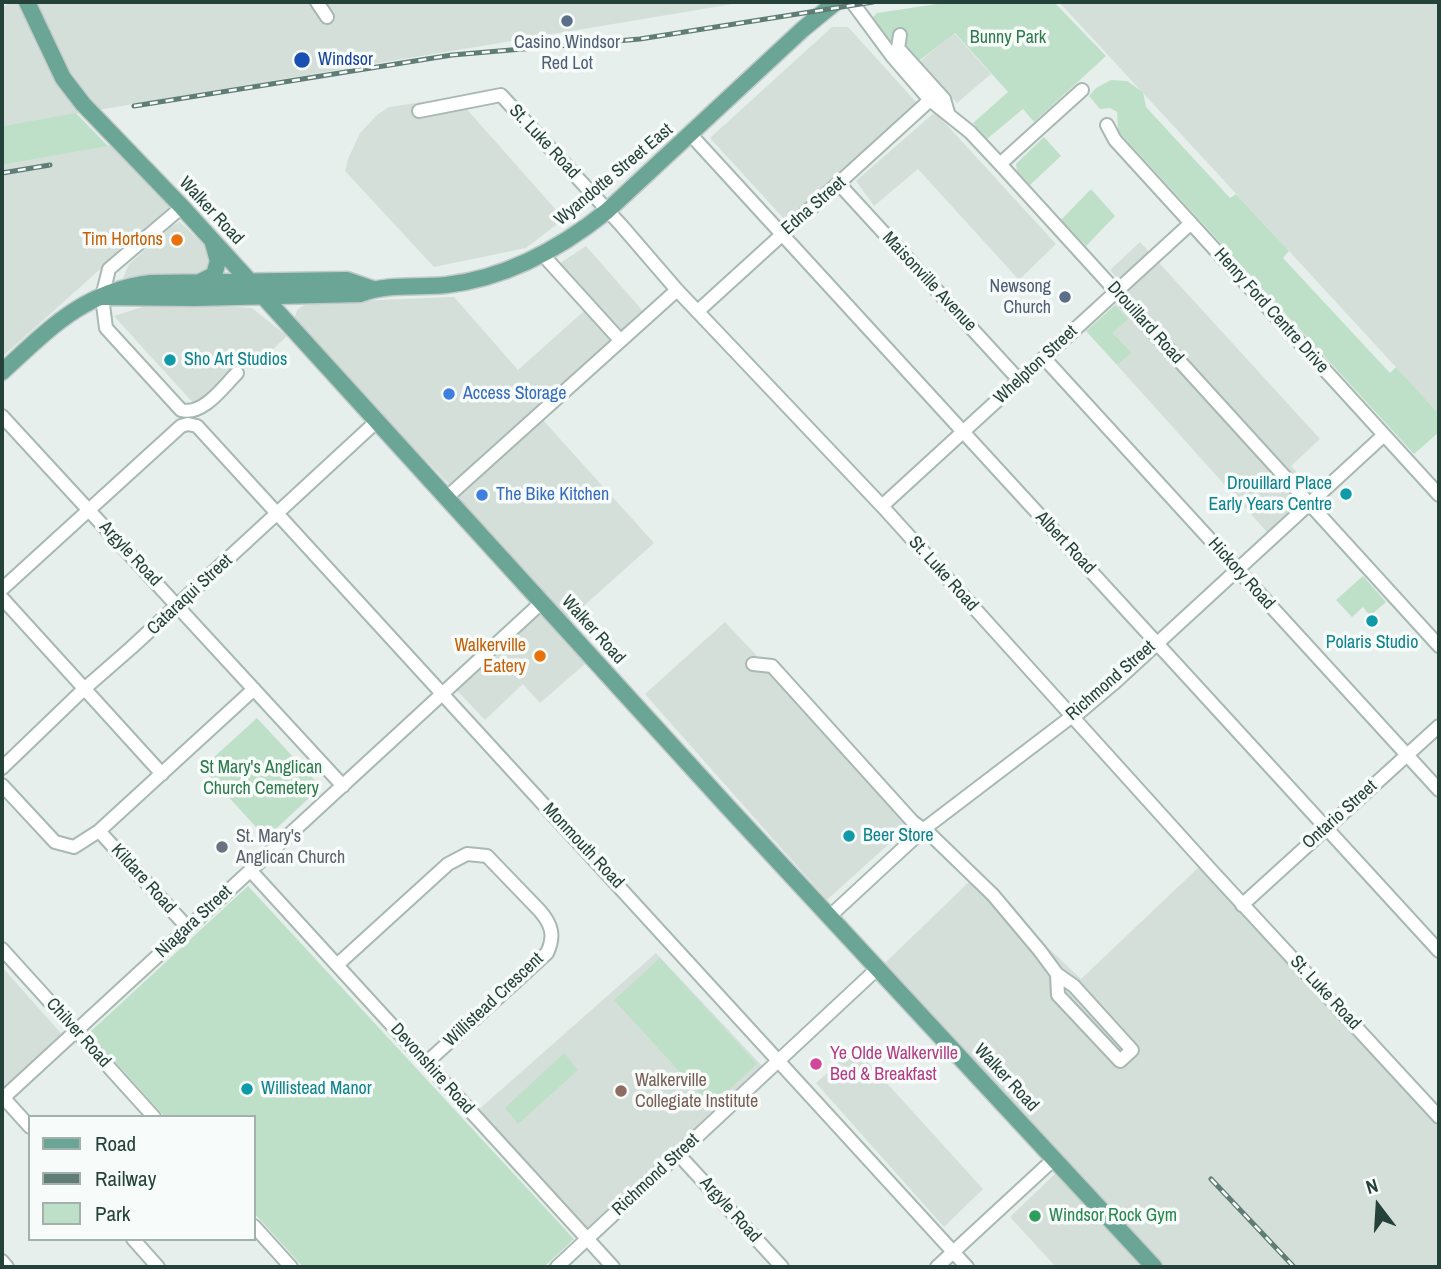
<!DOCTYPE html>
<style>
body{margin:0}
#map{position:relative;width:1441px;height:1269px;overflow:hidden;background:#e6efeb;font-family:"Archivo Narrow",sans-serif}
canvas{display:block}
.frame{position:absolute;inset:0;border:4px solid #24423a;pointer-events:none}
.legend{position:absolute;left:28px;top:1115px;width:228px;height:126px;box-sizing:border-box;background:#f7fbf9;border:2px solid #a3b1ad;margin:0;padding:9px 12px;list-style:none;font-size:21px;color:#24423a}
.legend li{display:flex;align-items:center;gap:14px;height:35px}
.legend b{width:35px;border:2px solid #a3b1ad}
.north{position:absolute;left:1343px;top:1171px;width:70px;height:70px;-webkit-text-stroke:5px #f7fbf9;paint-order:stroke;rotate:343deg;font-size:19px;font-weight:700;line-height:28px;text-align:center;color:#24423a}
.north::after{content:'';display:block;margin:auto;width:24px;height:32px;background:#24423a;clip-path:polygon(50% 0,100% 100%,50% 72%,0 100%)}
</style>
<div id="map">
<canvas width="1441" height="1269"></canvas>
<div class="frame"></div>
<ul class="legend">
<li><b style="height:9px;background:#6aa596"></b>Road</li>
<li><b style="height:9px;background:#5f7d75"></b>Railway</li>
<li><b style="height:19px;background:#bfe0c8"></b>Park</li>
</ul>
<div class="north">N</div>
</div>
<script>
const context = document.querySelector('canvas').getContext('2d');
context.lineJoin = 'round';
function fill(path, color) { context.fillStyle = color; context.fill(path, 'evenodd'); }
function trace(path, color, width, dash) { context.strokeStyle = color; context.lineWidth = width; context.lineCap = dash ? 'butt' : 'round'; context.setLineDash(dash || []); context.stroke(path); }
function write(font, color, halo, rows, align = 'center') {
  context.font = font + ' "Archivo Narrow",sans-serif'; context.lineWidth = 7; context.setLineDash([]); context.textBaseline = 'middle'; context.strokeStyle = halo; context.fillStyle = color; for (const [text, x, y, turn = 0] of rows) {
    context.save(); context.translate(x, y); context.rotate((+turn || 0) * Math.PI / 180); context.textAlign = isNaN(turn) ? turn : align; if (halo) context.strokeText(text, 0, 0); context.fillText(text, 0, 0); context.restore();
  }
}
fill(new Path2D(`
 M13 2H745L2 126V7Z
 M1059 2H1439V414L1289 251Z
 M832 27H848L917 103 787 222 710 138Z
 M954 33 991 74 957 103 918 63Z
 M456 97 564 219 526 248 434 267 345 171 348 159 360 133 377 115 389 107Z
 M935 112 1056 244 1019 280 918 169 874 206 856 181Z
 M117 144 173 204 2 357V165Z
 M180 222 205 246 214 261 206 273 123 278 129 264 173 225Z
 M1140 242 1320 439 1291 466 1313 489 1267 532 1117 365 1132 353 1113 333 1127 319 1115 305 1128 291 1110 270Z
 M586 246 642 310 640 318 632 325 616 335 554 267Z
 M454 297 518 370 584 311 614 341 451 486 353 387 297 324 295 317 297 310 307 303Z
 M191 304 252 308 287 336 252 369 232 367 195 405 114 316 149 305Z
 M542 419 654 543 567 621 457 498 460 492Z
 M536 608 586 663 540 703 523 684 485 720 451 684Z
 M725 622 913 822 827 900 645 694Z
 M1200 866 1439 1128V1267H1162L884 964 974 877 1081 979Z
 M656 953 766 1070 587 1233 476 1112Z
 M2 967 66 1039 8 1091 2 1084Z
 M855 1048 983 1189 944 1227 816 1083Z
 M1056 1173 1141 1267H1056L1010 1217Z`), '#d4dfda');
fill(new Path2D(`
 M950 2H1054L1106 56 1034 122 1023 109 987 139 973 123 1008 92 955 33 911 67 870 20 877 13Z
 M1111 80 1127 81 1143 92 1146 107 1230 198 1236 194 1289 251 1283 258 1390 373 1396 367 1439 414V432L1414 454 1129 143 1118 131 1117 112 1110 108 1100 109 1089 96 1096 88Z
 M76 113 108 146 2 165V126Z
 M1044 137 1061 156 1030 185 1017 171 1016 164Z
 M1091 189 1115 216 1086 246 1061 220Z
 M1115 305 1128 319 1113 333 1132 353 1117 365 1086 331Z
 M1363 576 1386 602 1370 616 1363 607 1352 617 1336 600Z
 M257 718 321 787 266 838 202 768Z
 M248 886 574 1239 544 1267H303L254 1213V1117H165L89 1033Z
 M660 958 757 1064 711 1106 614 1000Z
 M564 1053 578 1070 518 1124 505 1108Z`), '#bfe0c8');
const minor = new Path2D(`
 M317 2 327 17
 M852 2 892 56 930 100 970 132 1000 164 1439 646
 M900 35 898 48 944 99 948 113
 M419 111 501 95 621 225 677 290 882 506 1211 870 1439 1117
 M1107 125 1115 140 1439 495
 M691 135 1439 951
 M1000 164 1082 90
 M839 184 1019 380
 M182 207 109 269 102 297 106 328 181 410C203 416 223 387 237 373
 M543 255 620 340
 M698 311 930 100
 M1044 358 1439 790
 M2 416 343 786
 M446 498 677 290
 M882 506 1191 223
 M2 589 181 426 188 424 197 426 967 1267
 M2 598 162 774
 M753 664 772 666 913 822 932 836 993 895 1040 951 1057 974 1074 986 1132 1050 1120 1061 1058 995 1057 974
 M2 768 84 689 131 648 377 421
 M2 785 55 842 74 847 99 831 254 689
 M99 831 188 928
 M250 870 613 1267
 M1242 905 1439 726
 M830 916 924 829 1071 717 1080 712 1113 684 1384 435
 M2 949 154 1117
 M337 965 448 864 467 854 487 856 540 911C552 925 555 936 547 953L426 1063
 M2 1096 30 1127
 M2 1099 542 602
 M678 1154 782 1267
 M254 1226 291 1267
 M133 1239 158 1267
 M2 1261 7 1267
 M557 1267 878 968
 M937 1267 1054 1159`);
const major = new Path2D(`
 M27 2 63 78 83 104 182 207 727 806 1154 1267
 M200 282 214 275 218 261 213 243
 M102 297 194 298 360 294C387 283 418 288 446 285 507 278 561 248 607 211L803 29 836 2
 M2 372C49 329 84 291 151 283L347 280 373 289`);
trace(minor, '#a8b8b2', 16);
trace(major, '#c2cac8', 19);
trace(minor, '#fff', 12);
trace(major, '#6aa596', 16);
const rail = new Path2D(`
 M134 106 452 55 640 39 873 2
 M2 173 50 165
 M1211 1179 1294 1267`);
trace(rail, '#5f7d75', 5);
trace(rail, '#f7fbf9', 2.5, [8]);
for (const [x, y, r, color] of [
 [567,21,7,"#5c6f8a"],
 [302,60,9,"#1a4fb4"],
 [177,240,7,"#e8710a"],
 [1065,297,7,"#5c6f8a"],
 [170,360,7,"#0f9aa8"],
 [449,394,7,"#3f7fe0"],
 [1346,494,7,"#0f9aa8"],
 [482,495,7,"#3f7fe0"],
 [1372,621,7,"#0f9aa8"],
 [540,656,7,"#e8710a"],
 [849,836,7,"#0f9aa8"],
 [222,847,7,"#6b7280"],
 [816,1064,7,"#d1479c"],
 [247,1089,7,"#0f9aa8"],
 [621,1091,7,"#8d6e63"],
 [1035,1216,7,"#2e9e5b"]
]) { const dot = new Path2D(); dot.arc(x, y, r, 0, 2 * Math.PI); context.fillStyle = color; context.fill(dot); trace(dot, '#f7fbf9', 2.5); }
write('18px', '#2d7a4b', '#f7fbf9', [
 ["Bunny Park",1008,38],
 ["St Mary's Anglican",261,768],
 ["Church Cemetery",261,789]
]);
write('18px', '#4e5e75', '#f7fbf9', [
 ["Casino Windsor",567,43],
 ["Red Lot",567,64],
 ["Newsong",1051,287,"right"],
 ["Church",1051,308,"right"]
]);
write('18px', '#164399', '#f7fbf9', [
 ["Windsor",318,60]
], 'left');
write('18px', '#24423a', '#f7fbf9', [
 ["St. Luke Road",544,142,47],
 ["Wyandotte Street East",614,175,-40],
 ["Edna Street",814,206,-41],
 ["Walker Road",211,211,47],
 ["Maisonville Avenue",929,282,47],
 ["Henry Ford Centre Drive",1271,311,48],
 ["Drouillard Road",1145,323,48],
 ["Whelpton Street",1036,365,-43],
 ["Albert Road",1065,543,47],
 ["Argyle Road",130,554,47],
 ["St. Luke Road",943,574,48],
 ["Hickory Road",1241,574,48],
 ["Cataraqui Street",190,595,-43],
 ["Walker Road",593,630,48],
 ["Richmond Street",1111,681,-41],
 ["Ontario Street",1340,815,-42],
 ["Monmouth Road",583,846,47],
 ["Kildare Road",143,879,48],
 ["Niagara Street",194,922,-43],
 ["St. Luke Road",1325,993,47],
 ["Willistead Crescent",494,1000,-43],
 ["Chilver Road",78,1033,48],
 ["Devonshire Road",432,1069,48],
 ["Walker Road",1006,1078,47],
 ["Richmond Street",656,1175,-43],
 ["Argyle Road",730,1210,48]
]);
write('18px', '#c56008', '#f7fbf9', [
 ["Tim Hortons",163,240],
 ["Walkerville",526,646],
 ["Eatery",526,667]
], 'right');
write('18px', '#0d838f', '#f7fbf9', [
 ["Sho Art Studios",184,360],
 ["Drouillard Place",1332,484,"right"],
 ["Early Years Centre",1332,505,"right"],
 ["Polaris Studio",1372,643,"center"],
 ["Beer Store",863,836],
 ["Willistead Manor",261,1089]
], 'left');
write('18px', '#366cbe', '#f7fbf9', [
 ["Access Storage",463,394],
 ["The Bike Kitchen",496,495]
], 'left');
write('18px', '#5b616d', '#f7fbf9', [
 ["St. Mary's",236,837],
 ["Anglican Church",236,858]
], 'left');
write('18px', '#b23c85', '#f7fbf9', [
 ["Ye Olde Walkerville",830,1054],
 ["Bed & Breakfast",830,1075]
], 'left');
write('18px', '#785e54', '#f7fbf9', [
 ["Walkerville",635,1081],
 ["Collegiate Institute",635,1102]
], 'left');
write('18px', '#27864d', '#f7fbf9', [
 ["Windsor Rock Gym",1049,1216]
], 'left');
</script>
